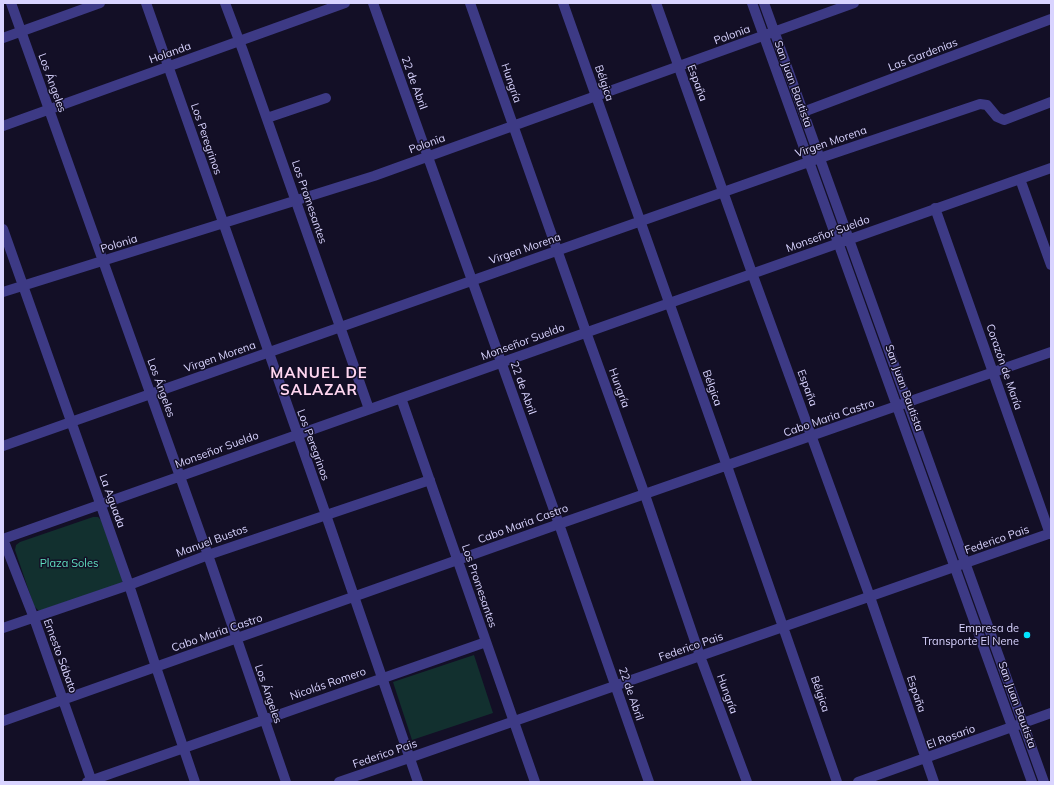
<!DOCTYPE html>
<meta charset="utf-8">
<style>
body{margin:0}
#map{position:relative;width:1054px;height:785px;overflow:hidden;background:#130f26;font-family:Mulish,sans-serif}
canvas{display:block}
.frame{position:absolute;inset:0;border:4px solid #d9d4ff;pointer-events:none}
</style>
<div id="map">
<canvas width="1054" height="785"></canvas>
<div class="frame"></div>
</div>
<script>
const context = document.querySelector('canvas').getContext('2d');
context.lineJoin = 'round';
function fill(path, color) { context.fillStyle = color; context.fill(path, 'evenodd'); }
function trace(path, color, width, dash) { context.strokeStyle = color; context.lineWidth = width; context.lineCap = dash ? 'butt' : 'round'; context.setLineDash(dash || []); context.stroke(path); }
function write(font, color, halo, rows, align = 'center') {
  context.font = font + ' Mulish,sans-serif'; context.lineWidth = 3; context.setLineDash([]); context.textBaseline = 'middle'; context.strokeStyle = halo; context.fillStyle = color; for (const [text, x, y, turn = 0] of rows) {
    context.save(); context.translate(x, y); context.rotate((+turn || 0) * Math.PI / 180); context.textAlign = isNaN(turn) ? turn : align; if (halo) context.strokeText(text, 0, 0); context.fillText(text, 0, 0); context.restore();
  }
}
fill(new Path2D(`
 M93 517H98L101 520 123 579 122 583 39 611 34 606 15 550 16 545 20 542Z
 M474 655 493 713 412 740 393 682Z`), '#12302f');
trace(new Path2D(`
 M11 3 208 555 286 782
 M146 3 326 515 418 782
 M225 3 243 51 369 409
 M373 3 559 524 649 782
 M470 3 586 332 645 495 700 656 747 782
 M563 3 727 466 837 782
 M656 3 752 273 870 597 934 782
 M752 3 1032 782
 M764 3 1044 782
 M3 38 100 3
 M803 112 1051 19
 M267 118 326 98
 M3 126 345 3
 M1020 179 1051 265
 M935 208 1050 534
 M3 229 129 585 156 667 195 782
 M3 292 374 176 854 3
 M401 398 535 782
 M3 446 820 158 980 104 987 105 997 117 1004 120 1051 102
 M3 539 1051 168
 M3 539 34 618 92 782
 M3 628 129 585 208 555 430 480
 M3 721 559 524 1051 352
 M87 782 486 642
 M339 782 409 758 1051 533
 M858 782 1051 713`), '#3d3a85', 10);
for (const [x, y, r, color] of [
 [1027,635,4,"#00e5ff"]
]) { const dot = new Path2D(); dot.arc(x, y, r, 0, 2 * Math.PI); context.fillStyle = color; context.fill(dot); trace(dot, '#130f26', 1.5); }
write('11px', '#d9d4ff', '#130f26', [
 ["Polonia",732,35,-20],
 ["Holanda",170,53,-20],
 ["Las Gardenias",923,55,-21],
 ["Los Ángeles",52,83,70],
 ["22 de Abril",414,83,70],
 ["Hungría",511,83,71],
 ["Bélgica",604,83,71],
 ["España",697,83,70],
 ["San Juan Bautista",793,84,70],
 ["Los Peregrinos",206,139,71],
 ["Virgen Morena",831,142,-19],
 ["Polonia",427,144,-20],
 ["Los Promesantes",309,202,71],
 ["Monseñor Sueldo",828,234,-20],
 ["Polonia",119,244,-17],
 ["Virgen Morena",525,249,-19],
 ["Monseñor Sueldo",523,342,-20],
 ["Virgen Morena",220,357,-19],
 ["Corazón de María",1004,367,71],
 ["Los Ángeles",161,388,70],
 ["22 de Abril",523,388,70],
 ["Hungría",619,388,70],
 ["Bélgica",712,388,70],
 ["España",807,388,70],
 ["San Juan Bautista",904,388,70],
 ["Cabo Maria Castro",829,418,-19],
 ["Los Peregrinos",313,445,70],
 ["Monseñor Sueldo",217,450,-20],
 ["La Aguada",112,501,70],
 ["Cabo Maria Castro",523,524,-20],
 ["Federico Pais",997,540,-19],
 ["Manuel Bustos",212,541,-20],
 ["Los Promesantes",479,586,71],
 ["Cabo Maria Castro",217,633,-19],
 ["Federico Pais",691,647,-19],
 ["Ernesto Sábato",60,656,70],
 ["Nicolás Romero",328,684,-19],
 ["Los Ángeles",268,694,71],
 ["22 de Abril",631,694,71],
 ["Hungría",727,694,70],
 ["Bélgica",820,694,71],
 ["España",916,694,71],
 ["San Juan Bautista",1017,705,70],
 ["El Rosario",951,737,-20],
 ["Federico Pais",385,754,-19]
]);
write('11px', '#5fe0c0', '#130f26', [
 ["Plaza Soles",69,564]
]);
write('11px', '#d9d4ff', '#130f26', [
 ["Empresa de",1019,629],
 ["Transporte El Nene",1019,642]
], 'right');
context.letterSpacing = '1px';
write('bold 15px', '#ffd6f0', '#130f26', [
 ["MANUEL DE",319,373],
 ["SALAZAR",319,390]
]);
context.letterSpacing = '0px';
</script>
